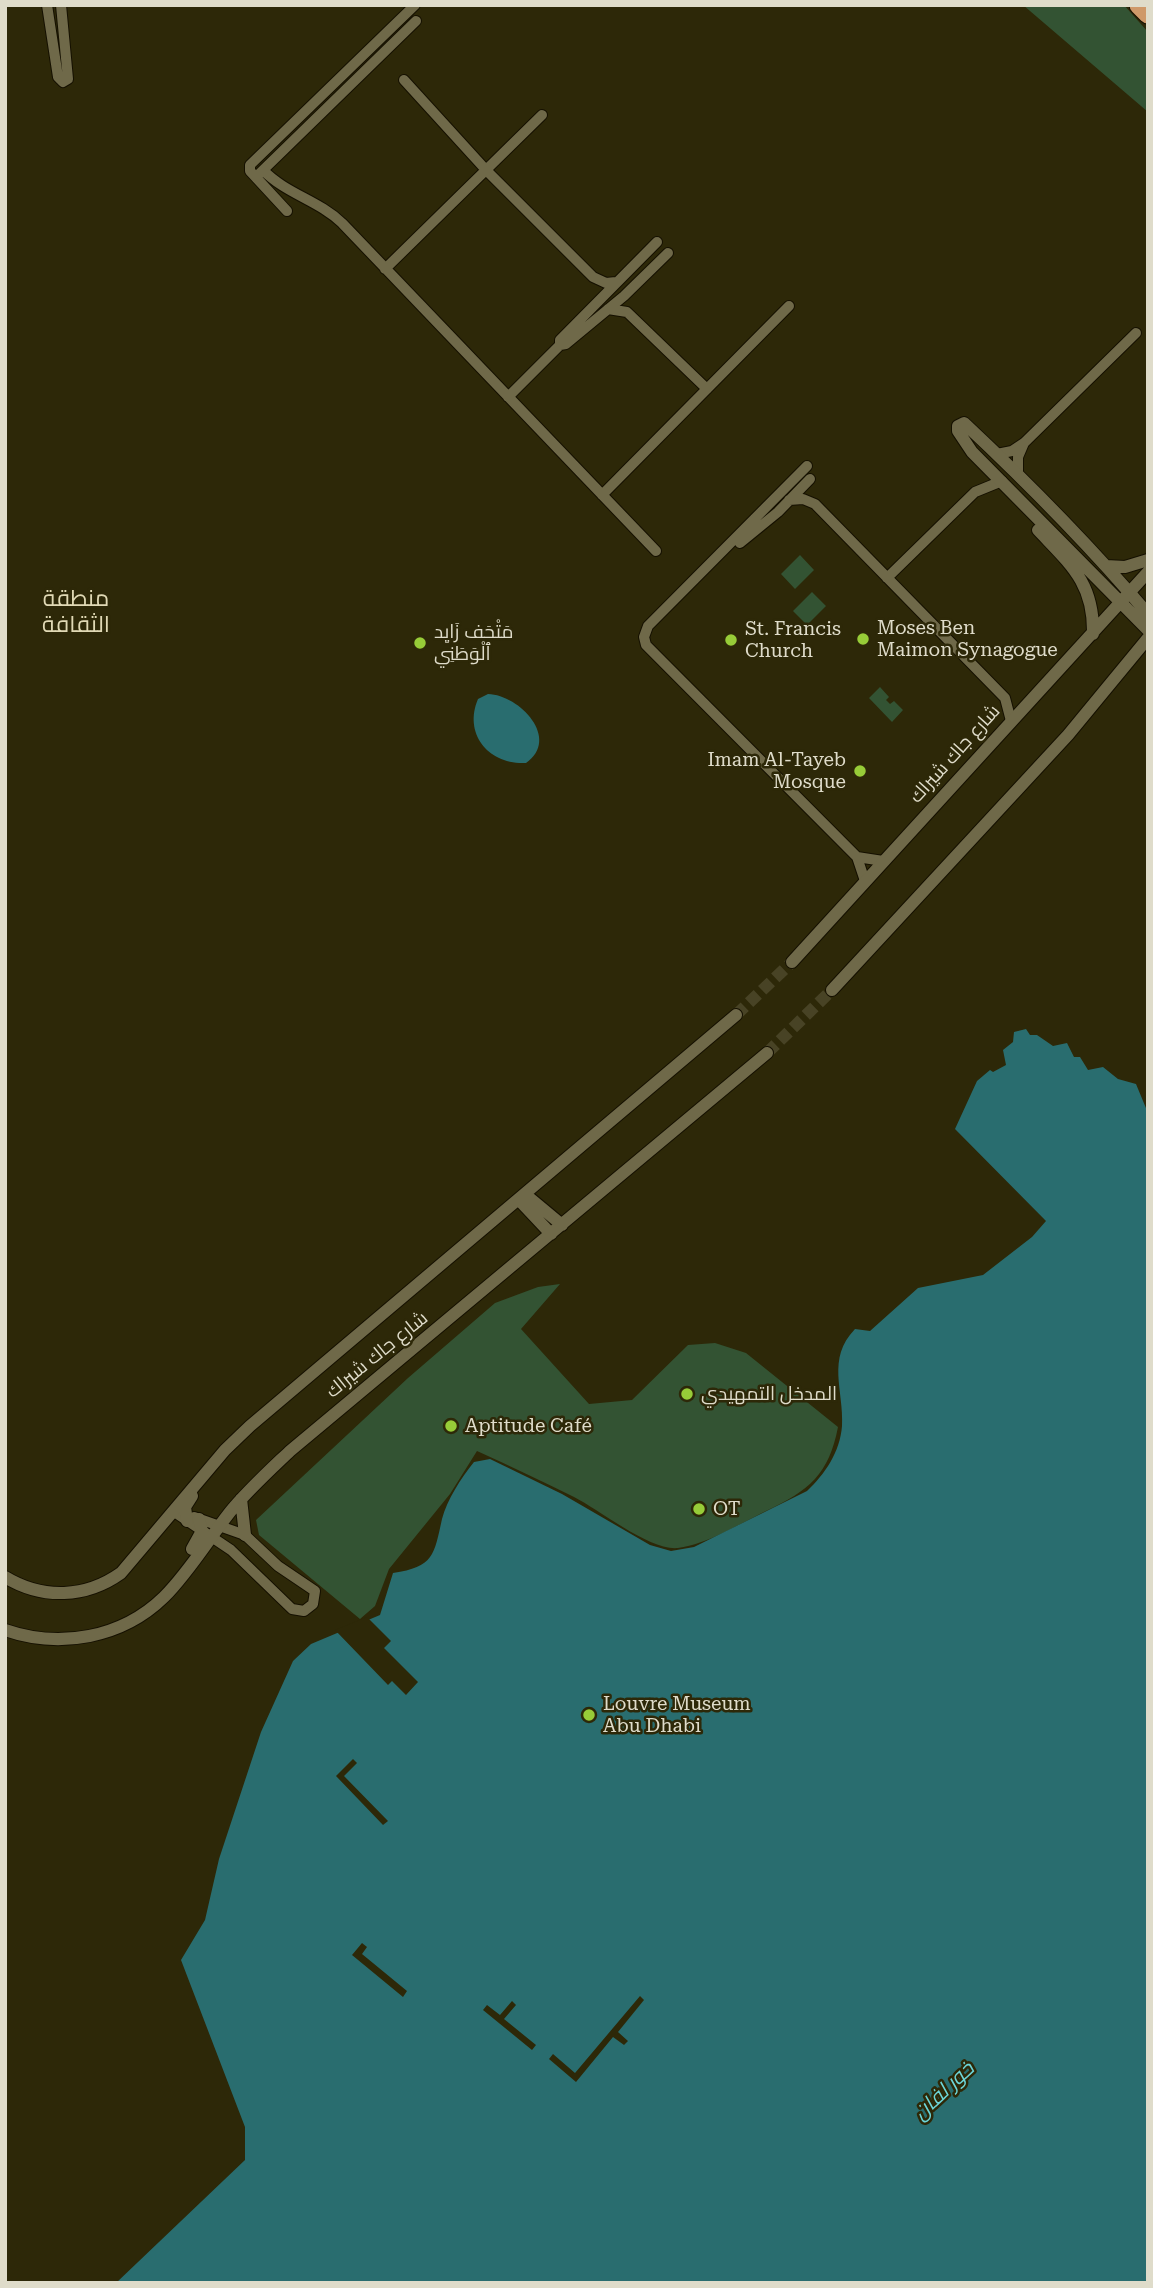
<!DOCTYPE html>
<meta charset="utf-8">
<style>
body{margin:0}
#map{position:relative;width:1153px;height:2288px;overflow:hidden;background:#2d2808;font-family:"Roboto Serif",serif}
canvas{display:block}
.frame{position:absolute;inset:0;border:7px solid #dfdcca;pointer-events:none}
</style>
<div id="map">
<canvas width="1153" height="2288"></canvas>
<div class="frame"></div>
</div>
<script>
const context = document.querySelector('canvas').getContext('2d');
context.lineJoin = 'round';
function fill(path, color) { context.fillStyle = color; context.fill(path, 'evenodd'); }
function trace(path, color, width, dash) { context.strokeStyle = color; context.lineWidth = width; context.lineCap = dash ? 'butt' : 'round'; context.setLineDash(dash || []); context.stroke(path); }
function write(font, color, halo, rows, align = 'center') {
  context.font = font + ' "Roboto Serif",Cairo,serif'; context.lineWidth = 5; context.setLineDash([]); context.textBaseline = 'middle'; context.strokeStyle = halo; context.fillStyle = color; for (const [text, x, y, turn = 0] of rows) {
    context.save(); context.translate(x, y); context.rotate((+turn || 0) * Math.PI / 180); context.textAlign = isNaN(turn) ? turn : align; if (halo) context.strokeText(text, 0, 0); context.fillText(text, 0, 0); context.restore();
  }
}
fill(new Path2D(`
 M1023 5H1124L1148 32V112Z
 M800 555 814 570 795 589 781 574Z
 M812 592 826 606 807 625 793 611Z
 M880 687 889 697 886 700 890 704 894 701 903 710 892 722 869 698Z
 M560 1284 521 1329 589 1404 632 1400 688 1345 715 1343 746 1353 838 1427C829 1474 809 1491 766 1511 739 1524 708 1544 678 1548 650 1551 600 1510 574 1497 542 1481 510 1466 477 1451L450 1494 389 1569 375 1606 360 1619 259 1535 256 1520 408 1378 495 1303 538 1287Z`), '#335333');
fill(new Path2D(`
 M488 694C520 695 561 739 526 763 489 765 463 734 478 699Z
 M1026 1029 1030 1035H1037L1053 1046 1067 1043 1074 1057H1080L1088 1070 1103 1067 1118 1079 1136 1084 1148 1113V2283H116L245 2160V2127L181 1960 205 1920 219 1859 261 1732 293 1661 311 1644 380 1615 393 1573C434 1567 434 1555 442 1519 447 1500 461 1478 474 1462L490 1459 562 1494 650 1545 671 1551 694 1547 807 1491C825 1474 840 1452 842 1426 844 1390 826 1359 855 1329L870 1331 918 1288 983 1275 1032 1237 1046 1221 955 1129 977 1081 990 1070 993 1072 1006 1065 1003 1050 1013 1042 1014 1032Z`), '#296d6f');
fill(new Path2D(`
 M367 1617 391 1641 384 1648 418 1682 406 1695 392 1681 388 1685 335 1630Z
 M353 1759 357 1763 344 1776 388 1821 383 1825 336 1776Z
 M362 1943 367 1947 362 1954 407 1991 403 1997 352 1955Z
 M640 1996 644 2000 618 2032 628 2041 624 2045 613 2037 576 2082 549 2059 553 2054 575 2073Z
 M512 2001 516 2005 504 2019 536 2045 532 2050 483 2010 487 2005 500 2015Z`), '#2d2808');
trace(new Path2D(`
 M736 1015 792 962
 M767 1053 832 990`), '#484325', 12, [12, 6]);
const minor = new Path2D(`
 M47 5 58 77 63 82 68 79 61 5
 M404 80 486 170 593 277 606 283 616 282
 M263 170C286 194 318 200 342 223L656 551
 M259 174 416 21
 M287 211 250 171V165L415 5
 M385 269 542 115
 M608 309 627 312 707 389
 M560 345 566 344 624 296 668 253
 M508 397 560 345V340L657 242
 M997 454 1012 451 1024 443 1136 333
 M807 466 648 626 644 637 646 645 857 857 865 881
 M1018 475V457L1024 443
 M602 495 789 306
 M789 500 803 499 815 504 1005 698 1011 721
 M740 543 778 512 810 479
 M887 578 975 492 1002 481
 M857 857 883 861
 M173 1511 231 1550 292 1609 304 1611 313 1604 315 1591 278 1566 245 1535 194 1517`);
const tertiary = new Path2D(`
 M1038 530C1071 565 1094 583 1093 634
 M1106 566 1125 567 1148 560
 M1148 614C1091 547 1028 483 964 423L958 426V431L972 452 1148 630
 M792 962 1148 572
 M832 990 1068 735 1148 638
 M526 1195 562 1225
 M519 1200 551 1234
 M241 1499 245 1535
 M187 1521 185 1507 192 1496
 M192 1549 202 1531 199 1519
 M5 1577C43 1600 86 1598 121 1573L225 1450 250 1426 736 1015
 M5 1630C60 1649 122 1638 164 1597 189 1572 208 1540 230 1512 248 1490 269 1471 290 1451L767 1053`);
const motorway = new Path2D(`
 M1139 5 1148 14`);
trace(minor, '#151000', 12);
trace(tertiary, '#151000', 14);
trace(motorway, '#151000', 21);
trace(minor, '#6f6949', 10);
trace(tertiary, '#6f6949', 12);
trace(motorway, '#cf9969', 19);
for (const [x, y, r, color] of [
 [863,639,7,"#97cc38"],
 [731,640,7,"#97cc38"],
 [420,643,7,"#97cc38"],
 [860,771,7,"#97cc38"],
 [687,1394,7,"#97cc38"],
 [451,1426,7,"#97cc38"],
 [699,1509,7,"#97cc38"],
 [589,1715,7,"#97cc38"]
]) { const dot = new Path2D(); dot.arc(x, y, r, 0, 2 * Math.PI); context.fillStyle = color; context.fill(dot); trace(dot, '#2d2808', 2.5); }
write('19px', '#dfdcca', '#2d2808', [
 ["Moses Ben",877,628],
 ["Maimon Synagogue",877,650],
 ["St. Francis",745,629],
 ["Church",745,651],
 ["مَتْحَف زَايِد",434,632],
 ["ٱلْوَطَنِي",434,654],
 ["Imam Al-Tayeb",846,760,"right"],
 ["Mosque",846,782,"right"],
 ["المدخل التمهيدي",701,1394],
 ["Aptitude Café",465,1426],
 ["OT",713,1509],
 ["Louvre Museum",603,1704],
 ["Abu Dhabi",603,1726]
], 'left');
write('19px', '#dfdcca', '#2d2808', [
 ["شارع جاك شيراك",955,754,-48],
 ["شارع جاك شيراك",377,1355,-39]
]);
write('italic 21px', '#6cd5d8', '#2d2808', [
 ["خور لفان",944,2091,-43]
]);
write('23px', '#e0d9b5', '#2d2808', [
 ["منطقة",76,599],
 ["الثقافة",76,625]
]);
</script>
